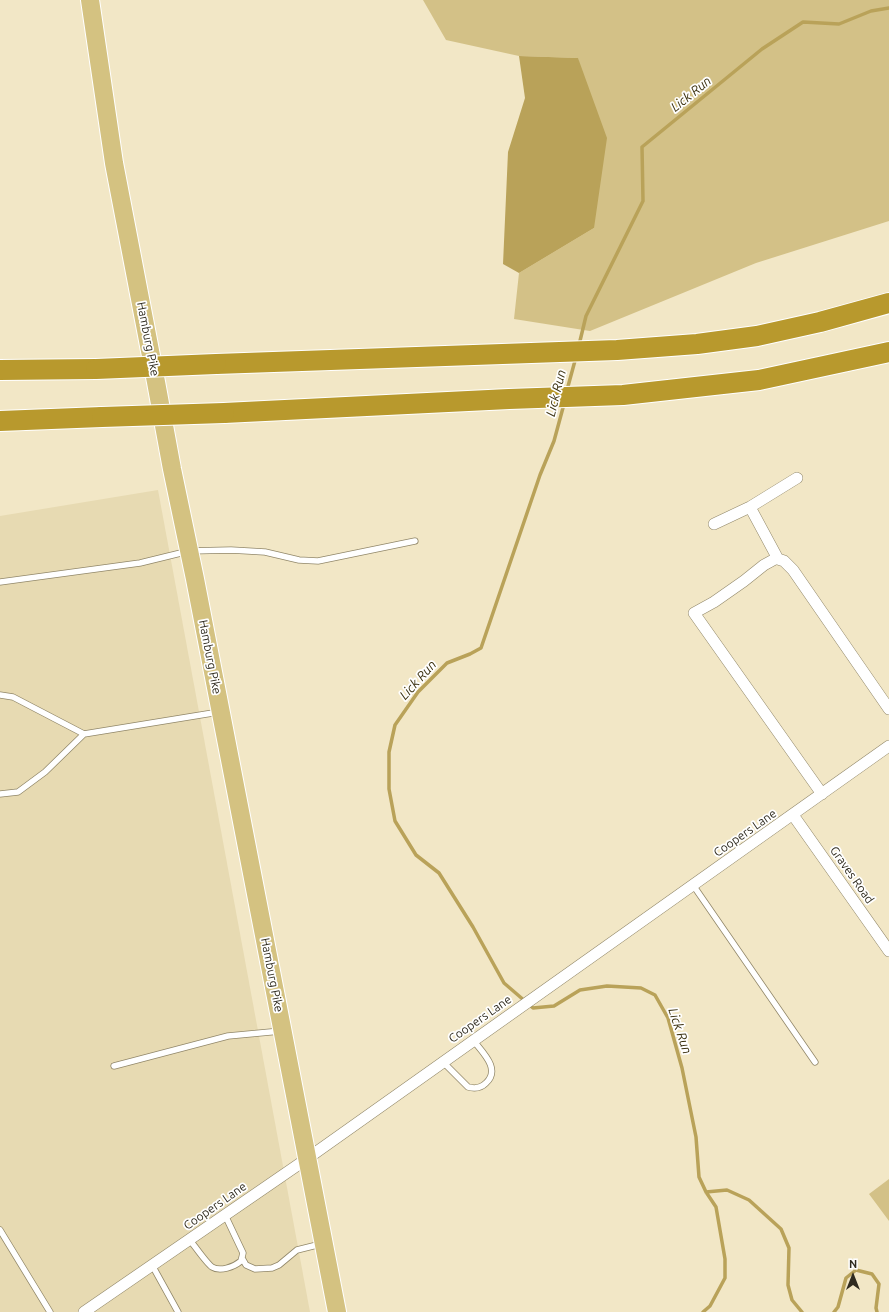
<!DOCTYPE html>
<style>
body{margin:0}
#map{position:relative;width:889px;height:1312px;overflow:hidden;background:#f2e7c6;font-family:Ubuntu,sans-serif}
canvas{display:block}
.north{position:absolute;left:833px;top:1256px;width:40px;height:40px;-webkit-text-stroke:3px #fff;paint-order:stroke;rotate:0deg;font-size:11px;font-weight:700;line-height:16px;text-align:center;color:#2f2b1f}
.north::after{content:'';display:block;margin:auto;width:14px;height:18px;background:#2f2b1f;clip-path:polygon(50% 0,100% 100%,50% 72%,0 100%)}
</style>
<div id="map">
<canvas width="889" height="1312"></canvas>
<div class="north">N</div>
</div>
<script>
const context = document.querySelector('canvas').getContext('2d');
context.lineJoin = 'round';
function fill(path, color) { context.fillStyle = color; context.fill(path, 'evenodd'); }
function trace(path, color, width, dash) { context.strokeStyle = color; context.lineWidth = width; context.lineCap = dash ? 'butt' : 'round'; context.setLineDash(dash || []); context.stroke(path); }
function write(font, color, halo, rows, align = 'center') {
  context.font = font + ' Ubuntu,sans-serif'; context.lineWidth = 3.5; context.setLineDash([]); context.textBaseline = 'middle'; context.strokeStyle = halo; context.fillStyle = color; for (const [text, x, y, turn = 0] of rows) {
    context.save(); context.translate(x, y); context.rotate((+turn || 0) * Math.PI / 180); context.textAlign = isNaN(turn) ? turn : align; if (halo) context.strokeText(text, 0, 0); context.fillText(text, 0, 0); context.restore();
  }
}
fill(new Path2D(`
 M158 490 310 1312H0V516Z`), '#e7dab2');
fill(new Path2D(`
 M423 0H889V221L756 263 590 331 514 319 519 273 594 228 578 58 519 56 446 40Z
 M889 1179V1221L869 1194Z`), '#d3c187');
fill(new Path2D(`
 M519 56 578 58 607 138 594 228 519 273 503 264 508 152 525 98Z`), '#b9a259');
trace(new Path2D(`
 M579 345 586 316 643 201 642 147 762 49 803 22 839 24 871 11 889 8
 M567 390 576 357
 M564 404 554 441 540 475 481 648 470 654 447 663 418 692 395 725 389 752V789L395 821 416 855 439 873 473 927 504 983 533 1008 554 1006 580 990 607 986 641 988 655 995 668 1018 682 1068 696 1137 699 1177 706 1192 716 1207 725 1259V1278L710 1306 703 1312
 M706 1192 727 1190 749 1200 781 1229 789 1248 788 1285 792 1300 802 1312
 M834 1312 838 1307 846 1278 856 1270 872 1274 879 1284 876 1308 877 1312`), '#b9a259', 3.5);
const lane = new Path2D(`
 M0 582 140 563 189 551 231 550 265 552 299 560 318 561 415 541
 M0 695 13 697 84 734
 M0 794 18 792 45 772 84 734 219 712
 M693 885 815 1062
 M443 1062 468 1087C475 1089 481 1088 486 1083 501 1069 483 1053 473 1040
 M114 1066 228 1036 281 1031
 M0 1230 50 1312
 M189 1239C194 1245 207 1264 212 1267 220 1272 234 1267 241 1261L243 1253 225 1215
 M242 1258 246 1265 255 1269 272 1268 279 1265 297 1250 321 1244
 M152 1265 178 1312`);
const street = new Path2D(`
 M750 507 778 559 784 561 793 570 889 709
 M714 524 750 507 797 478
 M778 559H775L764 565 744 581 714 602 694 613 822 794
 M793 815 889 951
 M84 1312 308 1158 889 746`);
const primary = new Path2D(`
 M90 0 114 163 156 382 172 469 195 579 337 1312`);
const highway = new Path2D(`
 M216 364 617 350 697 344 757 336 820 322 889 303
 M0 370 96 369
 M224 413 509 399 623 395 759 380 889 352
 M0 421 102 417`);
trace(lane, '#918769', 7);
trace(street, '#918769', 12);
trace(primary, '#fff', 20);
trace(highway, '#fff', 22);
trace(lane, '#fff', 5.5);
trace(street, '#fff', 11);
trace(primary, '#d4c281', 18);
trace(highway, '#b8992d', 20);
const highwayBridge = new Path2D(`
 M96 369 216 364
 M102 417 224 413`);
trace(highwayBridge, '#fff', 22, []);
trace(highwayBridge, '#b8992d', 20);
write('12px', '#2f2b1f', '#fff', [
 ["Hamburg Pike",148,339,79],
 ["Hamburg Pike",210,657,79],
 ["Coopers Lane",745,833,-35],
 ["Graves Road",852,875,55],
 ["Hamburg Pike",272,975,79],
 ["Coopers Lane",480,1019,-35],
 ["Coopers Lane",215,1206,-35]
]);
write('italic 13px', '#3a300f', '#fff', [
 ["Lick Run",691,94,-39],
 ["Lick Run",556,393,-76],
 ["Lick Run",418,680,-48],
 ["Lick Run",680,1031,71]
]);
</script>
